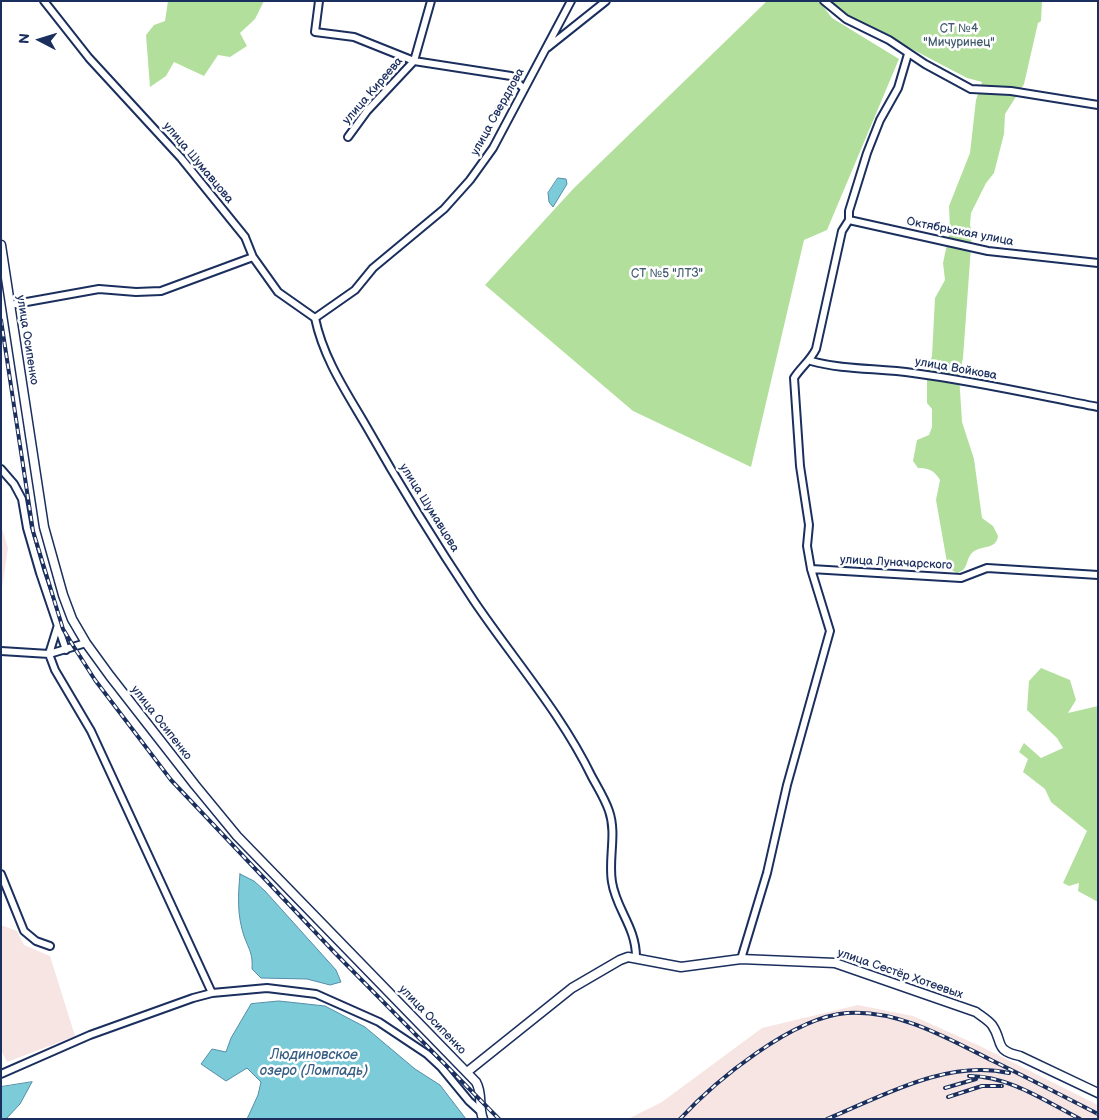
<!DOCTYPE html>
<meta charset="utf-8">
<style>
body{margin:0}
#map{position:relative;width:1099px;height:1120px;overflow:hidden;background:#fff;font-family:"Balsamiq Sans",sans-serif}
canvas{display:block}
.frame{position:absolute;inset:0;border:2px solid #1b2f5e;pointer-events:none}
.north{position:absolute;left:15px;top:15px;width:50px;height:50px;-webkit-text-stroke:4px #fff;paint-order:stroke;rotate:275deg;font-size:14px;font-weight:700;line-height:20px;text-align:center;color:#1b2f5e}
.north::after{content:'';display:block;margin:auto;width:18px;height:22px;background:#1b2f5e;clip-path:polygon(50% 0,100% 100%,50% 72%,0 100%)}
</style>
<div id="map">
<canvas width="1099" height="1120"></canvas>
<div class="frame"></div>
<div class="north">N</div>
</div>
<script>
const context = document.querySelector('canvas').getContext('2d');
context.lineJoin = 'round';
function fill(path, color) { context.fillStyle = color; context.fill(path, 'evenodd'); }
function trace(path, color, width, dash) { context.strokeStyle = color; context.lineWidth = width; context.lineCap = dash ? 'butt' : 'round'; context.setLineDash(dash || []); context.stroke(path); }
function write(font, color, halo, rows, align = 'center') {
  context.font = font + ' "Balsamiq Sans",sans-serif'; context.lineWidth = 5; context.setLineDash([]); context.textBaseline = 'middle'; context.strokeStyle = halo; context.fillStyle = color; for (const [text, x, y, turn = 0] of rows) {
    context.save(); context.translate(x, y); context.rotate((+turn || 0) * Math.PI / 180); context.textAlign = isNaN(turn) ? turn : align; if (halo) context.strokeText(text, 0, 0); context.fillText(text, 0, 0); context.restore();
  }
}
fill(new Path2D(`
 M1 525 8 548 1 595Z
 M1 925 17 931 24 945 50 956 75 1036 7 1062 1 1050Z
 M858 1005 913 1016 980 1046 1098 1105V1119H628L662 1102 762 1028Z`), '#f6e5e2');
fill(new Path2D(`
 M168 1H264L255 19 240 33 247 46 230 57 218 55 204 76 174 62 166 76 150 87 146 35 154 25 165 21Z
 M767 1H819L832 18 899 59 827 230 804 240 751 467 633 411 485 285 574 188Z
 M826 1H1042L1041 21 1038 23 1024 84 1005 114 1004 134 994 173 986 183 971 213 970 225 972 233 963 358 959 375 962 422 974 459 982 518 993 526 998 536C996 550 982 545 973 552 965 559 969 570 957 573L948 568 936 500 940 480C934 470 928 468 918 468L913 461 917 440 929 435 932 427V409L927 403V372L932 356 935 298 945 280 943 263 950 230 949 206 970 153 976 100 982 82 967 78 830 6Z
 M1041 668 1070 680 1076 700 1068 713 1098 706V902L1078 891 1079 883 1069 886 1063 883 1087 831 1051 802 1045 789 1023 772 1028 759 1019 752 1024 743 1041 758 1063 748 1057 738 1027 710 1029 681Z`), '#b3df9c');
const water = new Path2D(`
 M558 178 566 179 567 184 553 207 549 202 548 193Z
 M240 874 254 881 265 891 336 970 341 982 330 985 307 979 261 978 252 969C253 953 249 950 244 936 237 915 238 896 240 874Z
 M279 1001 325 1006 365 1027 415 1069 440 1085 466 1119H247L258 1095 261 1082 247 1068 226 1081 201 1064 212 1049 226 1052 231 1038 251 1004Z
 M32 1082 20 1104 6 1119H1V1087Z`);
fill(water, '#7ccbd9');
trace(water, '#558da8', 1);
const minor = new Path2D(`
 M44 1 89 58 181 158 245 237 253 257 278 292 315 318C323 357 345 390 365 424 399 484 436 544 474 601 514 660 561 713 592 777 598 788 605 799 609 811 617 834 608 859 612 882 616 909 636 927 636 957
 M319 1 315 32 354 37 414 61 511 76 524 89
 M824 1 846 19 889 40 925 64 971 89 1011 91 1098 105
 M547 48 606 1
 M348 137 367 111 414 61 431 1
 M849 220 988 251 1098 263
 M10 305 99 289 136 292 161 291 253 257
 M315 318 355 290 373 268 444 209 470 180 493 148 571 1
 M811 361C843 370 880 368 913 373 975 381 1036 395 1098 407
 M1 469 14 484 22 499 27 528 40 573 66 650
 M811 569 961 578 987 568 1098 575
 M58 625 49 654 55 670 91 731 212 993
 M1 651 49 654 86 643
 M1 874 24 931 36 941 50 946
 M741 959 767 873 787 785 830 631 811 569 807 546 809 525 800 466 794 378C801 367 810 361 816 349L842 231 849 220V211L867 153 880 120 898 88 908 54
 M1 1074 90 1035 193 998 212 993 267 988 316 994 379 1022 427 1054 441 1067 469 1101 480 1111`);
const tertiary = new Path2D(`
 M1 245 44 527 63 595 72 619 86 643 110 676 195 785 237 836 476 1082C483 1094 478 1106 483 1119
 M467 1072 572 988 620 960 628 957 681 967 741 959 835 963 976 1012C981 1016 988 1020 992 1025 1004 1042 993 1050 1020 1056L1098 1093`);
trace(minor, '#1b2f5e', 10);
trace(tertiary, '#1b2f5e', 11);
trace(minor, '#fff', 6);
trace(tertiary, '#fff', 8);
const rail = new Path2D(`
 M1 320 33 531 63 629 74 647 95 680 171 780 335 953 499 1119
 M969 1076C1009 1076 1045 1101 1080 1119
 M945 1088 976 1079
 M948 1097 982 1086H1002
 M680 1119C716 1080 793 1017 847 1013 898 1009 949 1039 993 1061 1028 1078 1063 1096 1098 1114
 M827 1119C883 1096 947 1059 1009 1073`);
trace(rail, '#1b2f5e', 4);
trace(rail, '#fff', 2, [5.5]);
write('12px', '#415b6e', '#fff', [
 ["СТ №4",959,29],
 ["\"Мичуринец\"",959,43],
 ["СТ №5 \"ЛТЗ\"",667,274]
]);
write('12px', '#1b2f5e', '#fff', [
 ["улица Киреева",373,91,-49],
 ["улица Свердлова",498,112,-61],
 ["улица Шумавцова",198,163,50],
 ["Октябрьская улица",960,232,11],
 ["улица Осипенко",27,340,81],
 ["улица Войкова",956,369,10],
 ["улица Шумавцова",429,508,58],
 ["улица Луначарского",896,563,3],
 ["улица Осипенко",161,723,52],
 ["улица Сестёр Хотеевых",900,974,19],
 ["улица Осипенко",432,1020,46]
]);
write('italic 14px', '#385e83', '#fff', [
 ["Людиновское",314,1055],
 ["озеро (Ломпадь)",314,1071]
]);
</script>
